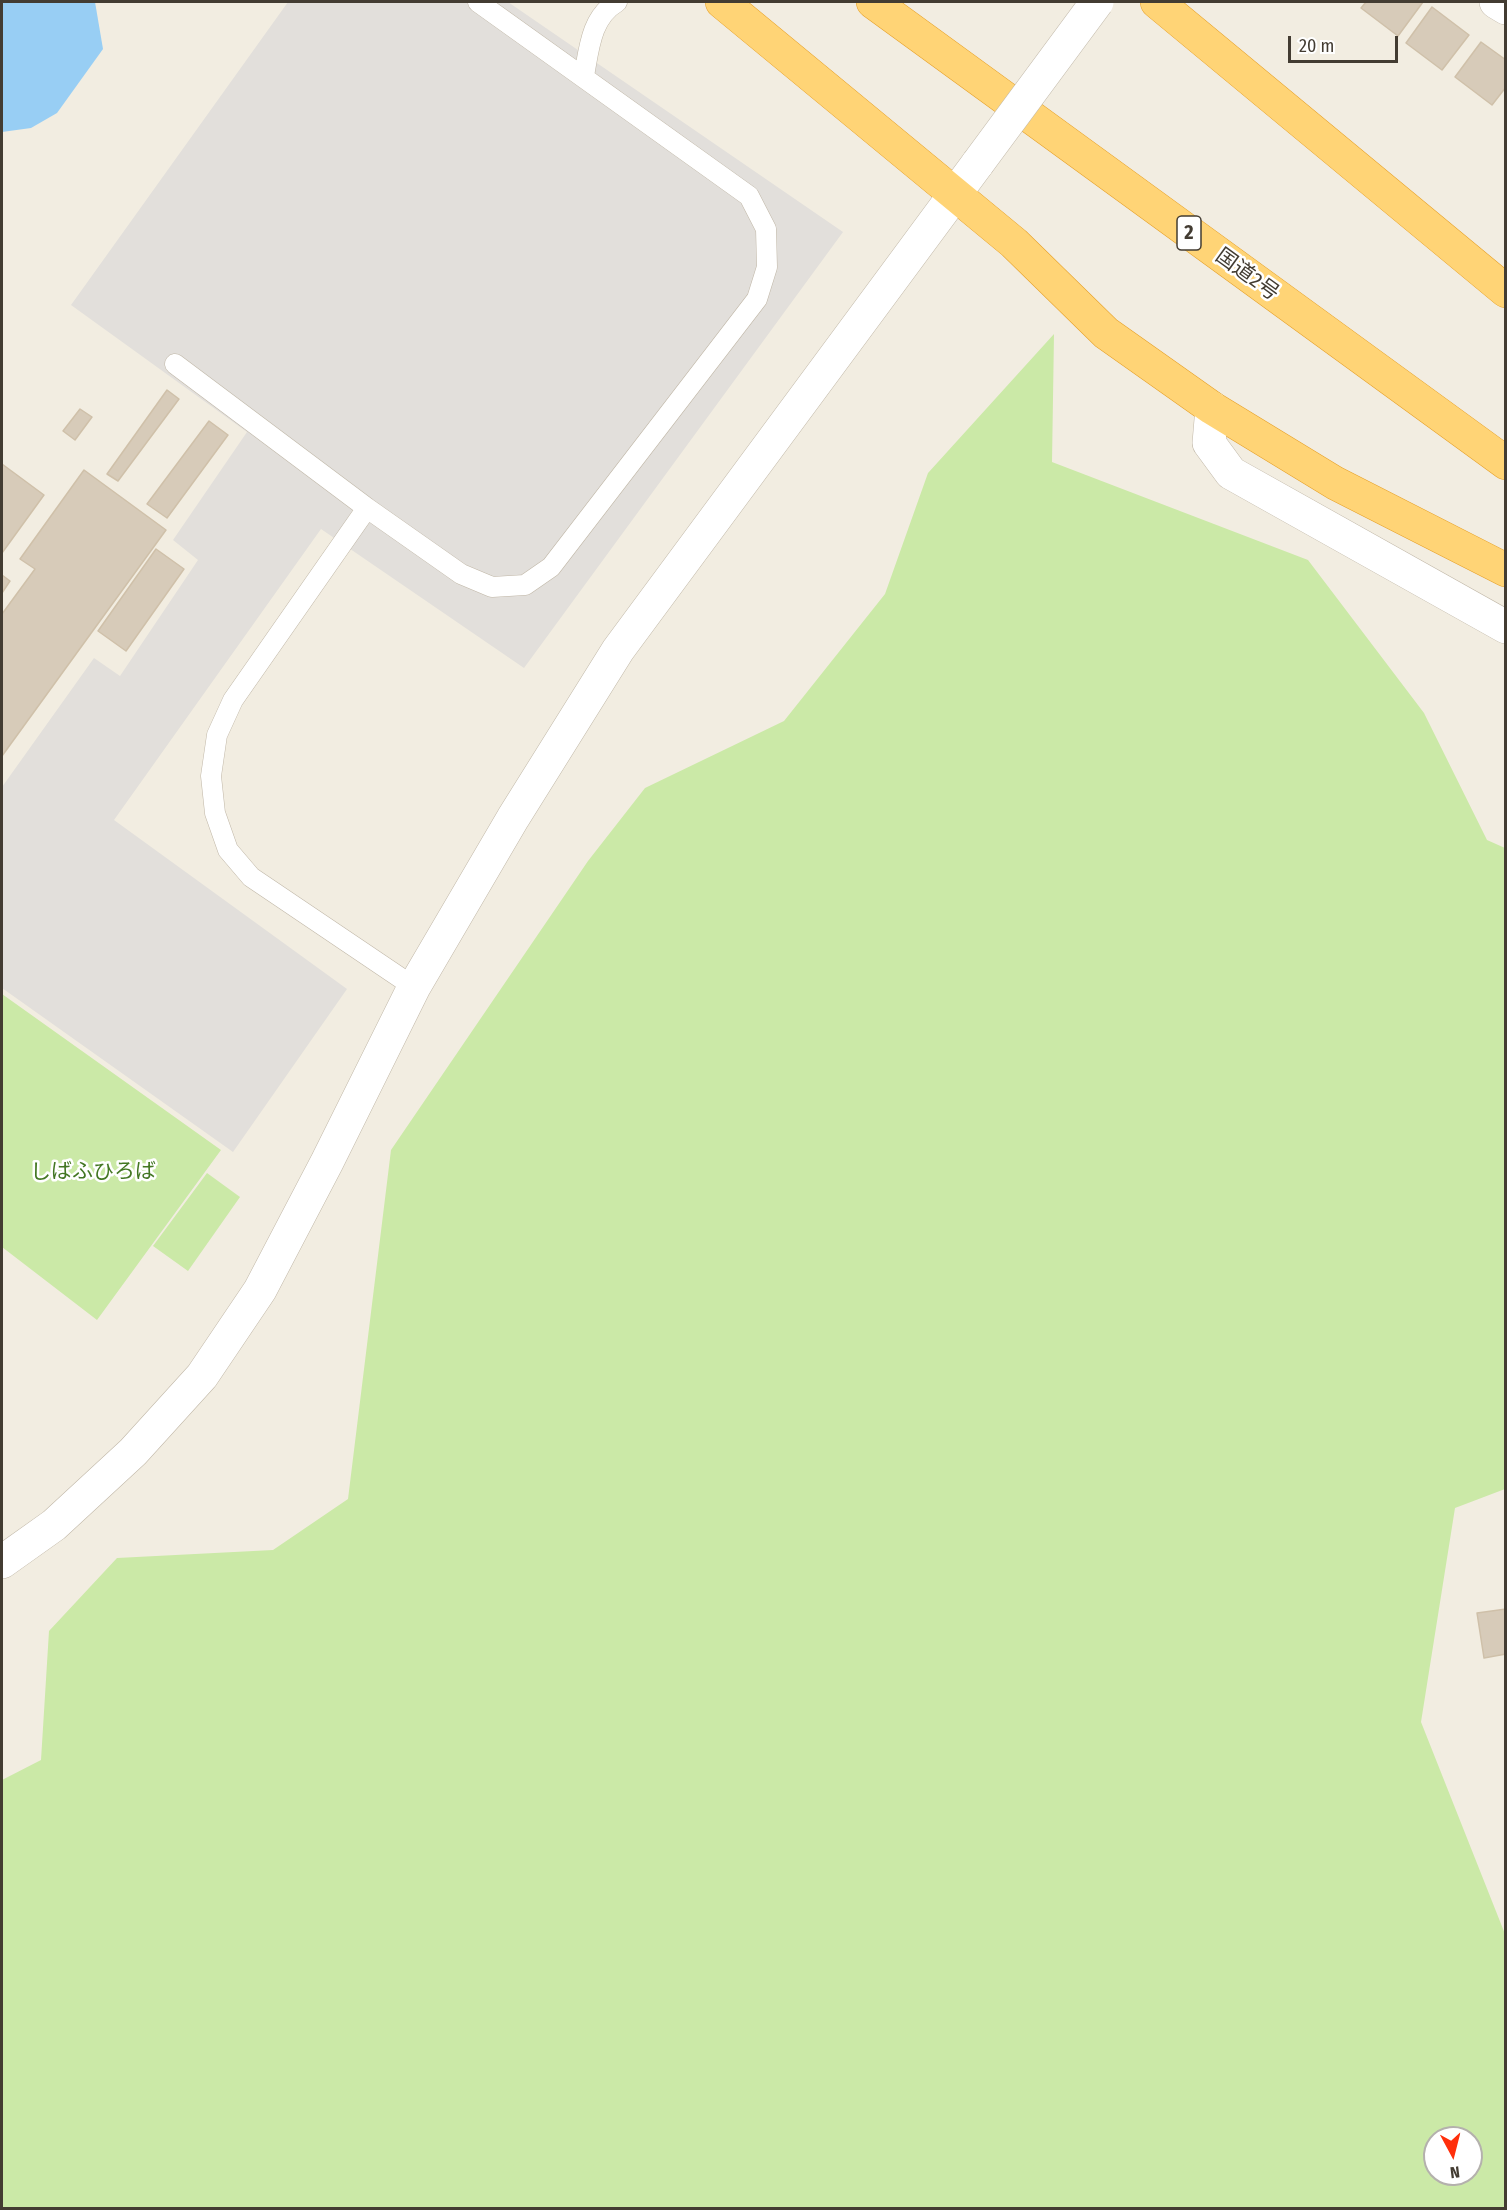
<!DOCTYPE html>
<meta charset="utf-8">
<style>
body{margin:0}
#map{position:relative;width:1507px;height:2210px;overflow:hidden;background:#f2ede1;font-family:"Fira Sans Condensed",sans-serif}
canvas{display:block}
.frame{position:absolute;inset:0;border:3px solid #433c32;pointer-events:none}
.north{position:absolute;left:1423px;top:2126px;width:60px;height:60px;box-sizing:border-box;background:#fff;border:2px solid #b4b1ad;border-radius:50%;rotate:173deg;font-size:16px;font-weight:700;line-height:24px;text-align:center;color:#433c32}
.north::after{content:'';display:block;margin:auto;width:21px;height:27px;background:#ff2f0b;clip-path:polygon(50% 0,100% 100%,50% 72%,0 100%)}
.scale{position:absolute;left:1288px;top:36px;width:110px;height:27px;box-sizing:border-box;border:3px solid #433c32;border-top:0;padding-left:8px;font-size:18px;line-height:21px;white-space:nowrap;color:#433c32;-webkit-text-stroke:4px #fff;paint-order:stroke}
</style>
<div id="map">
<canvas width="1507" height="2210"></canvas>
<div class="frame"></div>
<div class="north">N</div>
<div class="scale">20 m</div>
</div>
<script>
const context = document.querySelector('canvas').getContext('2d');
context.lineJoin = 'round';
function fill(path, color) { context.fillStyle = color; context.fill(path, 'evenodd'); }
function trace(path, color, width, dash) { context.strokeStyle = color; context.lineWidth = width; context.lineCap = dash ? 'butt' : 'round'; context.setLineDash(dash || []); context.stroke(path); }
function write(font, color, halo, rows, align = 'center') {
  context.font = font + ' "Fira Sans Condensed","Noto Sans JP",sans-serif'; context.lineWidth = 5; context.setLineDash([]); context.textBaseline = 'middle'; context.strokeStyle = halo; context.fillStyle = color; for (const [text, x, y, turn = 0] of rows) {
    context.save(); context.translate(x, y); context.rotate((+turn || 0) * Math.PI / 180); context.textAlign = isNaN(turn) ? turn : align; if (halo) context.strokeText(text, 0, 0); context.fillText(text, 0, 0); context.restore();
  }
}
fill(new Path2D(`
 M1054 334 1052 462 1308 560 1424 713 1487 840 1505 848V1489L1455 1508 1421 1722 1505 1934V2208H2V1780L41 1760 49 1631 117 1558 273 1550 348 1499 391 1150 588 861 645 788 784 721 885 594 928 473ZM1435 2138H1471V2174H1435Z
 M2 994 221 1150 97 1320 2 1247Z
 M207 1173 240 1197 188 1271 153 1246Z`), '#cbe9a7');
fill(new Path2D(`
 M288 2H508L843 232 524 668 321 529 114 820 347 989 233 1152 2 988V787L94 658 120 676 198 560 173 540 247 432 71 305Z`), '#e2dfdb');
fill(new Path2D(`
 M2 2H95L103 49 57 113 31 128 2 132Z`), '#98cef4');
const building = new Path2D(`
 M1366 2H1423L1398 36 1361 8Z
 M1432 7 1469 35 1442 70 1406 43Z
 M1481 42 1506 60V87L1492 105 1455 77Z
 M167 390 179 399 118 481 107 474Z
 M80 409 92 417 75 440 63 431Z
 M209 421 228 435 167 518 147 504Z
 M2 464 44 495 2 553Z
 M84 470 166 530 2 756V614L35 569 20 559Z
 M156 549 184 569 126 651 98 631Z
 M2 575 10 581 2 593Z
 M1506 1609V1654L1484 1658 1477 1613Z`);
fill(building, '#d7cbb9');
trace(building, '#cfc0a9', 1.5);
const service = new Path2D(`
 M584 76C589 49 591 17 617 2
 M175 364 367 508 461 574 492 587 525 585 551 567 757 299 767 267 766 229 749 196 478 2
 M367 508 233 700 217 735 211 776 215 813 228 850 251 877 414 987`);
const minor = new Path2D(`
 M1496 2 1506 8
 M1212 408 1209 443 1231 473 1506 627`);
const tertiary = new Path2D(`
 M2 1562 54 1525 133 1452 202 1376 260 1290 327 1162 414 987 513 818 618 650 978 163`);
const trunk = new Path2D(`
 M722 2 1014 243 1106 333 1212 408 1335 483 1506 570
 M873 2 1506 463
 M1157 2 1506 291`);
trace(service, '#c0b7a7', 21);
trace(minor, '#c0b7a7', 34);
trace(tertiary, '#c0b7a7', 34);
trace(trunk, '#e59f28', 34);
trace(service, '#fff', 20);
trace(minor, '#fff', 33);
trace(tertiary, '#fff', 33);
trace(trunk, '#ffd476', 33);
const tertiaryBridge = new Path2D(`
 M978 163 1097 2`);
trace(tertiaryBridge, '#c0b7a7', 34, []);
trace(tertiaryBridge, '#fff', 33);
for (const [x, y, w] of [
 [1189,233,24]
]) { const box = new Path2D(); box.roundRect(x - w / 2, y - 17, w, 34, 4.5); context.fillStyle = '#fff'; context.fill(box); trace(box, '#433c32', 1.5); }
write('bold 20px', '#433c32', null, [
 ["2",1189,233]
]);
write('21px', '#433c32', '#fff', [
 ["国道2号",1247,275,36]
]);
write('21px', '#437723', '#fff', [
 ["しばふひろば",93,1172]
]);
</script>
